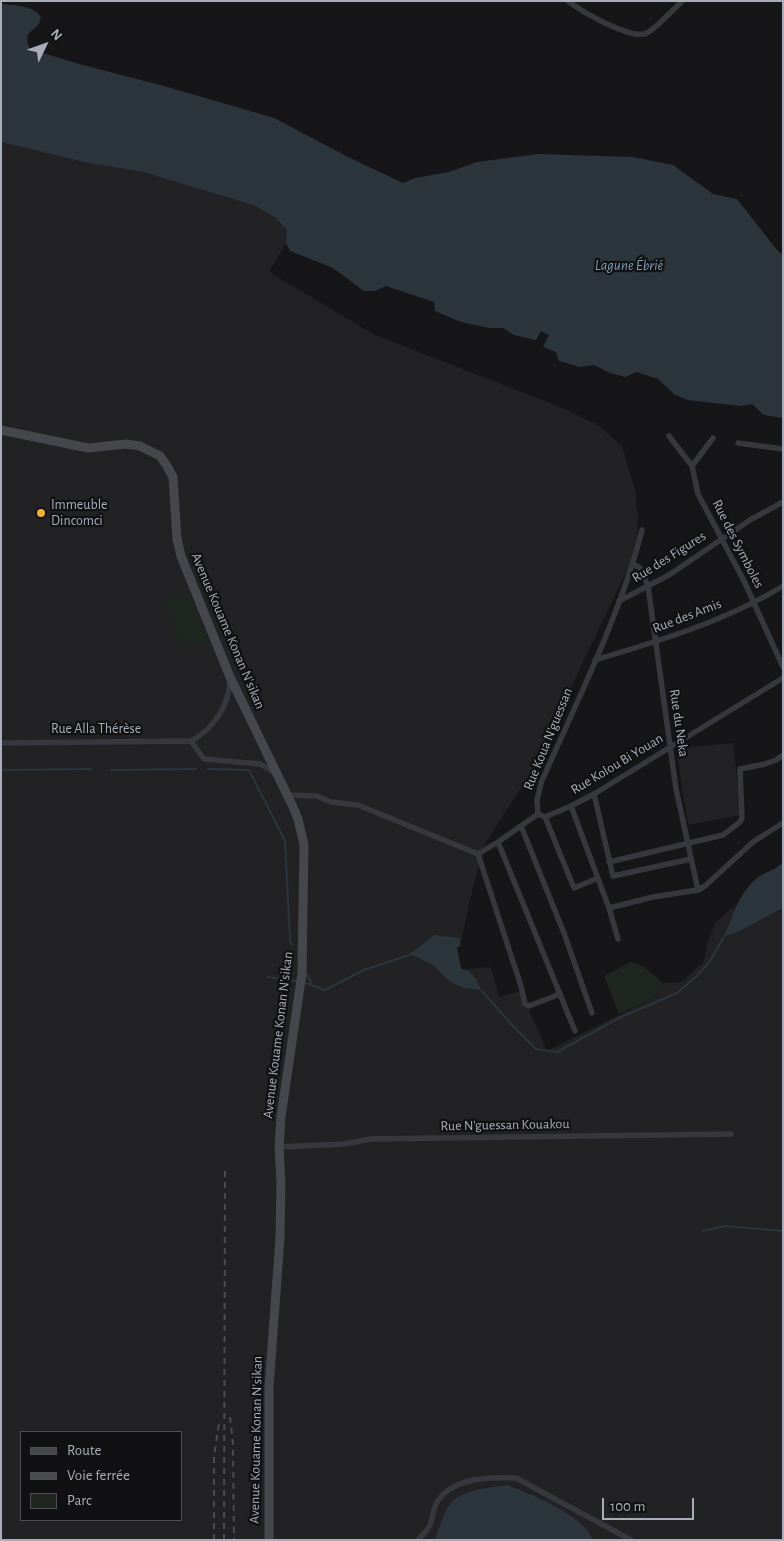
<!DOCTYPE html>
<meta charset="utf-8">
<style>
body{margin:0}
#map{position:relative;width:784px;height:1541px;overflow:hidden;background:#161618;font-family:"Alegreya Sans",sans-serif}
canvas{display:block}
.frame{position:absolute;inset:0;border:2px solid #a8adb8;pointer-events:none}
.legend{position:absolute;left:20px;top:1431px;width:162px;height:90px;box-sizing:border-box;background:#111113;border:1px solid #4d4f55;margin:0;padding:6px 9px;list-style:none;font-size:15px;color:#a8adb8}
.legend li{display:flex;align-items:center;gap:10px;height:25px}
.legend b{width:25px;border:1px solid #4d4f55}
.north{position:absolute;left:20px;top:20px;width:50px;height:50px;-webkit-text-stroke:4px #111113;paint-order:stroke;rotate:48deg;font-size:14px;font-weight:700;line-height:20px;text-align:center;color:#a8adb8}
.north::after{content:'';display:block;margin:auto;width:18px;height:22px;background:#a8adb8;clip-path:polygon(50% 0,100% 100%,50% 72%,0 100%)}
.scale{position:absolute;left:602px;top:1498px;width:92px;height:22px;box-sizing:border-box;border:2px solid #a8adb8;border-top:0;padding-left:6px;font-size:15px;line-height:18px;white-space:nowrap;color:#a8adb8;-webkit-text-stroke:4px #111113;paint-order:stroke}
</style>
<div id="map">
<canvas width="784" height="1541"></canvas>
<div class="frame"></div>
<ul class="legend">
<li><b style="height:6px;background:#45474d"></b>Route</li>
<li><b style="height:6px;background:#4a4c52"></b>Voie ferrée</li>
<li><b style="height:14px;background:#1e261f"></b>Parc</li>
</ul>
<div class="north">N</div>
<div class="scale">100 m</div>
</div>
<script>
const context = document.querySelector('canvas').getContext('2d');
context.lineJoin = 'round';
function fill(path, color) { context.fillStyle = color; context.fill(path, 'evenodd'); }
function trace(path, color, width, dash) { context.strokeStyle = color; context.lineWidth = width; context.lineCap = dash ? 'butt' : 'round'; context.setLineDash(dash || []); context.stroke(path); }
function write(font, color, halo, rows, align = 'center') {
  context.font = font + ' "Alegreya Sans",sans-serif'; context.lineWidth = 4.5; context.setLineDash([]); context.textBaseline = 'middle'; context.strokeStyle = halo; context.fillStyle = color; for (const [text, x, y, turn = 0] of rows) {
    context.save(); context.translate(x, y); context.rotate((+turn || 0) * Math.PI / 180); context.textAlign = isNaN(turn) ? turn : align; if (halo) context.strokeText(text, 0, 0); context.fillText(text, 0, 0); context.restore();
  }
}
fill(new Path2D(`
 M1 142 88 163 143 172 253 205 276 218 287 230 286 243 269 272 373 334 560 407 598 425 622 446 635 490 638 518 637 539 630 564 528 777 486 842 473 887 460 946 457 948 462 970 491 967 499 997 521 991 547 1051 655 997 663 983 682 982 704 961 708 941 715 923 737 903 724 935 738 932 783 908V1540H593L592 1536 582 1524 561 1510 525 1491 507 1485 484 1488 466 1494 442 1519 435 1540H1ZM21 1432H181V1520H21Z
 M733 743 741 815 688 825 676 748Z`), '#222225');
fill(new Path2D(`
 M190 593 209 642 183 647 163 598Z
 M631 962 643 966 663 983 655 997 619 1014 604 976Z`), '#1e261f');
fill(new Path2D(`
 M1 4C16 6 31 4 41 17L39 24 28 34 27 42 30 49 79 64 164 86 274 118 350 158 403 183 415 178 449 172 477 162 538 154 633 157 673 165 713 194 737 199 777 250 783 255V418L764 415 752 404 741 406 688 400 675 395 658 379 637 372 625 377 610 373 594 365 580 367 559 361 556 352 543 347 549 335 541 331 536 340 514 335 503 328H489L461 322 435 311 434 302 386 286 375 291H364L333 268 290 251 286 243 287 230 276 218 253 205 143 172 88 163 1 142Z
 M783 862V908L738 932 724 936C733 915 739 893 757 878 766 871 775 871 783 862Z
 M434 935 460 938V946L457 948 461 969 468 970 476 979 481 990 464 988 450 982 433 965 410 954Z
 M507 1485C528 1492 587 1517 593 1540H435C439 1528 443 1513 451 1503 462 1490 490 1487 507 1485Z`), '#2c353c');
trace(new Path2D(`
 M208 769 249 770 285 841 290 940 292 945
 M1 770 91 769
 M111 770 196 769
 M306 973 313 986
 M268 977 297 981
 M306 983 325 990 364 970 412 954
 M481 990 512 1025 536 1049 557 1052 621 1017 677 993 697 976 710 961 725 935
 M703 1231 725 1226 783 1231`), '#2c353c', 2);
trace(new Path2D(`
 M568 1C581 11 632 41 647 33 655 29 674 9 682 1
 M669 436 692 466 698 494 744 581 783 667
 M738 443 783 449
 M692 466 713 438
 M633 564 640 568 648 586 676 789 698 890
 M619 601 669 575 750 520 783 502
 M595 660C659 641 726 621 783 586
 M191 741 204 759 260 764 276 773
 M1 743 191 741C214 729 229 705 230 680
 M594 794 613 876 691 859
 M286 795 317 796 331 802 358 805 478 854 498 842 538 814 537 800 541 783C577 701 620 616 642 530
 M571 806 609 908 618 939
 M538 814 545 817 571 806 594 794 783 678
 M545 817 574 888 598 878
 M521 826 564 933 592 1013
 M498 842 575 1031
 M478 854 521 986 525 1004 529 1006 560 994
 M609 862 723 835 740 822 742 818 740 769 765 764 776 760 783 755
 M609 908 653 897 698 890 705 886 753 842 783 823
 M279 1147 344 1144 371 1139 731 1134
 M418 1540C422 1535 428 1530 430 1525 433 1518 433 1509 437 1502 453 1477 490 1477 516 1478L631 1540`), '#37383d', 5.5);
trace(new Path2D(`
 M1 430 88 448 126 444 140 446 160 456 167 466 173 477 177 539 181 556 230 677 293 807 298 819 304 845 302 973 281 1117 279 1147 281 1183 280 1238 269 1387V1540`), '#45474d', 9);
trace(new Path2D(`
 M230 1417 233 1444 234 1540
 M214 1540V1456L219 1423
 M224 1540 225 1171`), '#4a4c52', 2, [6, 5]);
for (const [x, y, r, color] of [
 [41,513,5,"#f2b134"]
]) { const dot = new Path2D(); dot.arc(x, y, r, 0, 2 * Math.PI); context.fillStyle = color; context.fill(dot); trace(dot, '#111113', 2); }
write('14px', '#a8adb8', '#111113', [
 ["Immeuble",51,505],
 ["Dincomci",51,521]
], 'left');
write('14px', '#a8adb8', '#111113', [
 ["Rue des Symboles",738,544,63],
 ["Rue des Figures",669,557,-32],
 ["Rue des Amis",687,616,-21],
 ["Avenue Kouame Konan N'sikan",228,631,67],
 ["Rue du Neka",679,723,82],
 ["Rue Alla Thérèse",96,729],
 ["Rue Koua N'guessan",548,739,-68],
 ["Rue Kolou Bi Youan",617,764,-31],
 ["Avenue Kouame Konan N'sikan",278,1035,-83],
 ["Rue N'guessan Kouakou",505,1125,-1],
 ["Avenue Kouame Konan N'sikan",256,1440,-89]
]);
write('italic 15px', '#7f9bb3', '#111113', [
 ["Lagune Ébrié",629,265]
]);
</script>
